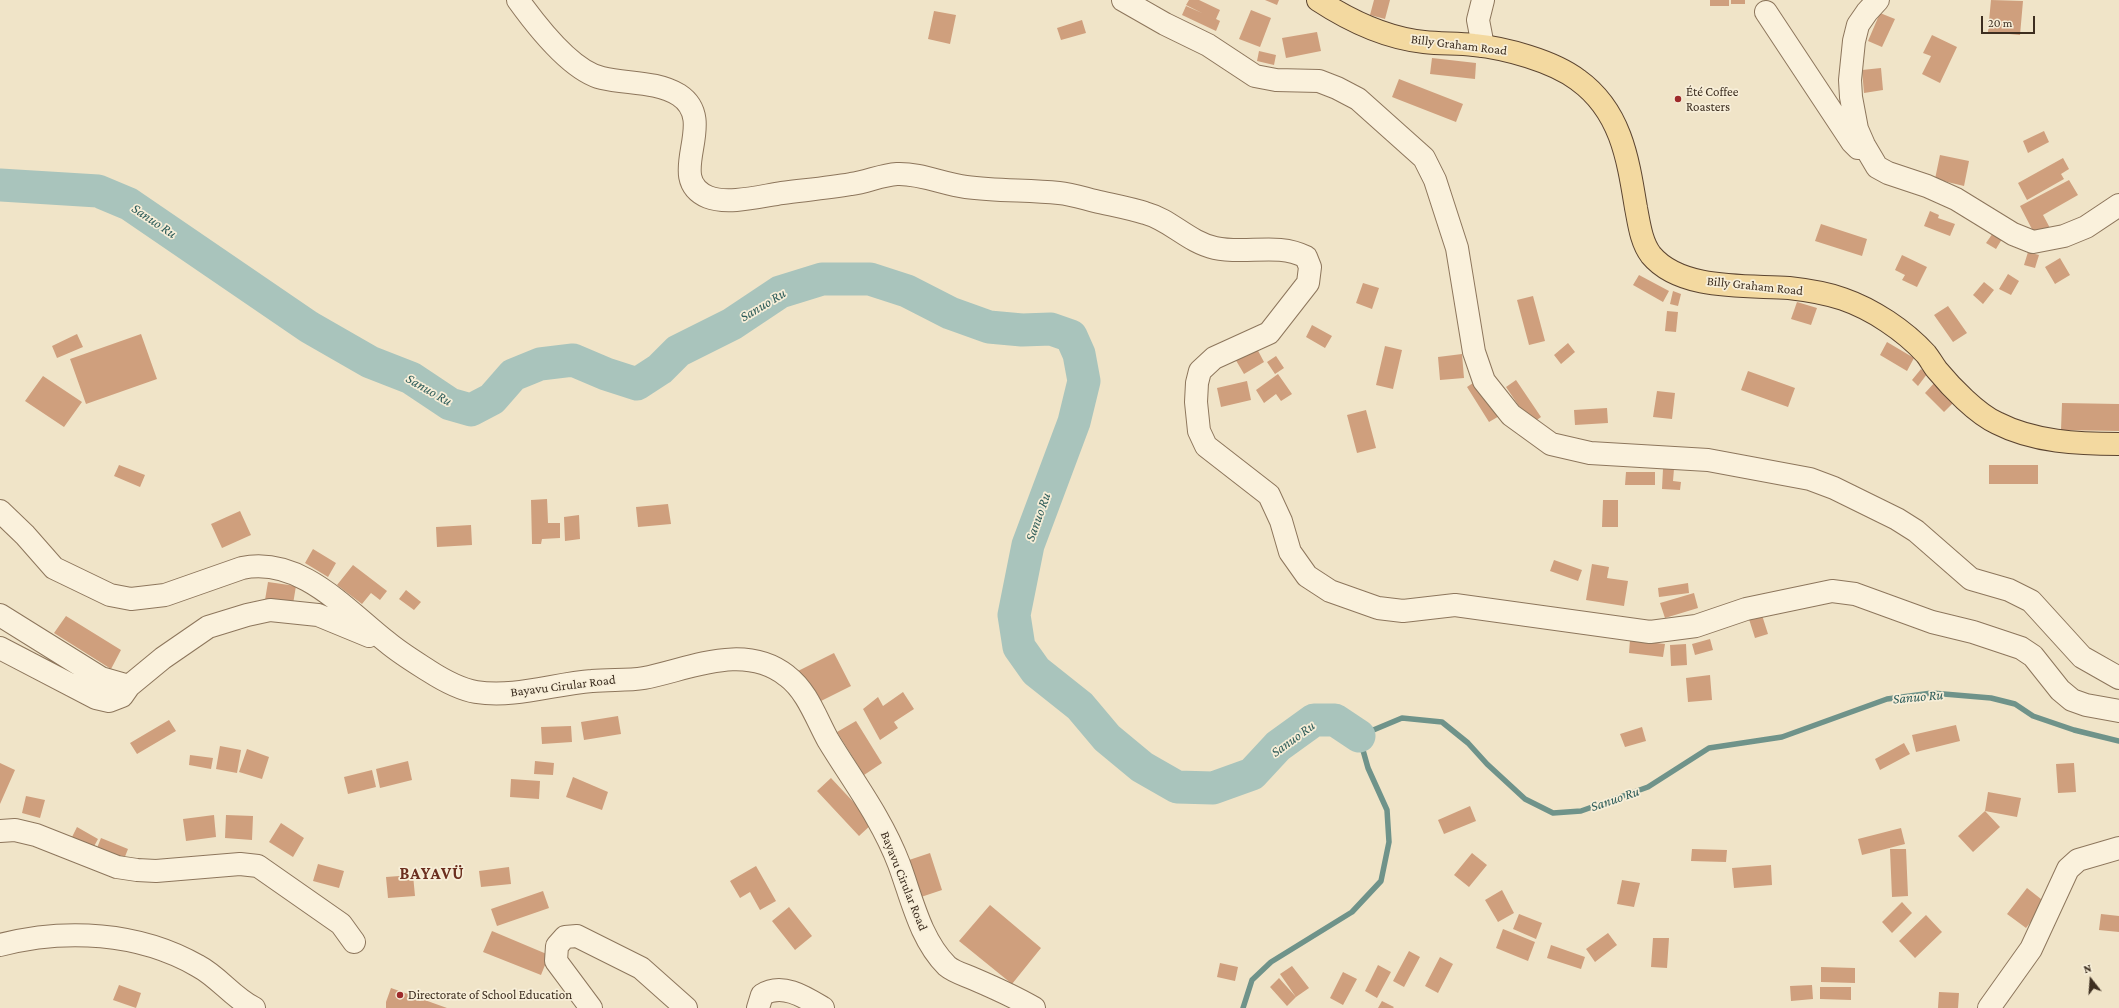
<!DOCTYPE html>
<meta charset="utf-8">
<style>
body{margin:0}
#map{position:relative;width:2119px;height:1008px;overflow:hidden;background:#f0e4c8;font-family:"Crimson Pro",serif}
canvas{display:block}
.north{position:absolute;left:2071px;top:960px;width:40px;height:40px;-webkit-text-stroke:3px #f7eed8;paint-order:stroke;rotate:343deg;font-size:11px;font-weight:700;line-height:16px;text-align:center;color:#3d2e20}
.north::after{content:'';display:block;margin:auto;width:14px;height:18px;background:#3d2e20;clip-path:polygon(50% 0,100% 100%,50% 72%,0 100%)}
.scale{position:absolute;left:1981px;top:16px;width:54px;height:18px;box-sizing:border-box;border:2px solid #3d2e20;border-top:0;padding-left:5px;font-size:12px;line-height:14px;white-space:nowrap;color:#3d2e20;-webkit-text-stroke:3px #f7eed8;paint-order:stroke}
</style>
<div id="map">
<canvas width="2119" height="1008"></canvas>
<div class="north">N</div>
<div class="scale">20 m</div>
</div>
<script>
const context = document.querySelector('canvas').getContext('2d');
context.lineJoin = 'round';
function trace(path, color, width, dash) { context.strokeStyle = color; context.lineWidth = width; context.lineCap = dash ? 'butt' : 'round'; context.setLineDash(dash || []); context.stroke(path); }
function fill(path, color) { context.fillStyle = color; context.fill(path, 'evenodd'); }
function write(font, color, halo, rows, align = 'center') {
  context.font = font + ' "Crimson Pro",serif'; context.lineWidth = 3.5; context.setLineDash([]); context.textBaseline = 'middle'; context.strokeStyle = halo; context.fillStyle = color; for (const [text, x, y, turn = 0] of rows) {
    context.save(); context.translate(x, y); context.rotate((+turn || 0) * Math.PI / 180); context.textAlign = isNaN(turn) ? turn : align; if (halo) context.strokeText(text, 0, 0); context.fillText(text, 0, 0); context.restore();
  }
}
trace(new Path2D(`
 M1243 1008 1252 980 1271 962 1352 912 1381 881 1389 842 1387 810 1368 768 1359 736 1402 718 1442 722 1468 743 1487 764 1525 799 1553 813 1581 811 1648 787 1709 748 1782 737 1887 699 1932 693 1991 698 2015 704 2033 716 2074 730 2119 741`), '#6f938a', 5.5);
trace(new Path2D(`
 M0 185 98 191 129 204 309 327 370 362 411 378 450 404 471 410 492 399 513 375 540 364 573 360 606 374 637 384 660 369 678 351 732 324 780 292 822 279H870L907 291 950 313 989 327 1022 330 1051 329 1071 336 1079 354 1084 381 1074 422 1028 545 1014 615 1019 647 1036 671 1080 706 1107 738 1142 767 1177 787 1213 788 1252 774 1278 746 1314 720H1335L1359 736`), '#a9c4bc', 33);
fill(new Path2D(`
 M1189 0H1199L1220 10 1216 19 1220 21 1216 31 1182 15 1186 6 1202 13 1186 5Z
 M1265 0H1279L1277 5Z
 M1374 0H1390L1385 19 1370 15Z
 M1710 0H1729V6H1710Z
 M1731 0H1745V4H1731Z
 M1991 0 2023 1 2020 35 1988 32Z
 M1251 10 1271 18 1260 47 1239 39Z
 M934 11 956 15 950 44 928 39Z
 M1880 13 1895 19 1882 47 1868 41Z
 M1082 20 1086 33 1061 40 1057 28Z
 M1317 32 1321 51 1286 58 1282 38Z
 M1932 35 1957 47 1940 83 1922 74 1931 56 1923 53Z
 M1259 51 1276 55 1274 65 1257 61Z
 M1432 58 1476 63 1475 79 1430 74Z
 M1881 68 1883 90 1864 93 1862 70Z
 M1399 79 1463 104 1456 122 1392 97Z
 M2044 131 2049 142 2028 153 2023 141Z
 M1940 155 1969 161 1964 186 1935 179Z
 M2063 158 2069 169 2061 174 2064 179 2027 200 2018 183Z
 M2069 180 2078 195 2043 215 2050 228 2035 235 2020 206Z
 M1930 211 1939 215 1938 218 1955 224 1950 236 1924 226Z
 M1821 224 1867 239 1862 256 1815 241Z
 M1993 233 2002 239 1996 249 1986 243Z
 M2028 252 2039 255 2035 268 2024 265Z
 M1902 255 1927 267 1917 287 1902 280 1905 275 1895 270Z
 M2060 258 2070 275 2055 284 2045 267Z
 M2008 274 2019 281 2011 295 1999 289Z
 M1639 275 1669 291 1663 302 1633 285Z
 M1984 282 1994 290 1983 304 1973 295Z
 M1363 283 1379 288 1372 309 1356 303Z
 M1673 291 1681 294 1678 306 1670 304Z
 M1533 296 1545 341 1529 345 1517 300Z
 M1797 302 1817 308 1811 325 1791 319Z
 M1948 306 1967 333 1953 342 1934 315Z
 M1667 311 1678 312 1676 332 1665 331Z
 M1312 325 1332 336 1325 348 1306 337Z
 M77 334 83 347 57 358 52 346Z
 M141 334 157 379 86 404 70 359Z
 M1887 342 1914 358 1907 371 1880 355Z
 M1568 343 1575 352 1561 364 1554 355Z
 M1255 345 1264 362 1244 374 1234 357Z
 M1385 346 1402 350 1393 389 1376 385Z
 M1462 354 1464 378 1440 380 1438 357Z
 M1276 356 1284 368 1275 374 1267 362Z
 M1921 369 1927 374 1918 386 1912 380Z
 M1748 371 1795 388 1788 407 1741 390Z
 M1278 374 1292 394 1281 401 1276 394 1264 403 1256 390Z
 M43 376 82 402 64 427 25 401Z
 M1479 379 1501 415 1489 422 1467 387Z
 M1516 380 1541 417 1531 424 1506 387Z
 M1247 381 1251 400 1221 407 1217 388Z
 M1936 381 1956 400 1944 412 1925 393Z
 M1657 391 1675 393 1672 419 1653 417Z
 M2062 403 2119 404V431L2061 430Z
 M1607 408 1608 423 1575 425 1574 410Z
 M1366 410 1376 448 1357 453 1347 415Z
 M119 465 145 475 140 487 114 476Z
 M1989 465H2038V484H1989Z
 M1663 469H1674L1673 481 1681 482 1680 490 1662 489Z
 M1626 472H1655V485H1625Z
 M547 499 548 523H560V538L542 539 541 544H532L531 500Z
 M1603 500H1618V527H1602Z
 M668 504 671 524 638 527 636 507Z
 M240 511 251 535 222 548 211 524Z
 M579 515 580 539 565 541 564 517Z
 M471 525 472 545 437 547 436 527Z
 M313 549 336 563 328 577 305 563Z
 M1554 560 1582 570 1578 581 1550 571Z
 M1592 564 1609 567 1607 578 1628 581 1624 606 1586 600Z
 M353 565 387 591 380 600 371 593 362 604 337 585Z
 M268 582 296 586 293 604 265 600Z
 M1688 583 1689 593 1659 597 1658 588Z
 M406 590 421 602 414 610 399 599Z
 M1694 593 1698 608 1665 618 1660 603Z
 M1761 612 1768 634 1755 638 1748 616Z
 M66 616 121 650 111 669 54 633Z
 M1710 639 1713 650 1695 655 1692 644Z
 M1630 640 1665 644 1663 657 1629 653Z
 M1686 644 1687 665 1671 666 1670 645Z
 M834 653 851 686 813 705 796 672Z
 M1710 675 1712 700 1688 702 1686 678Z
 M903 692 914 709 894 722 898 728 880 740 863 709 878 697 883 706Z
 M618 716 621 734 584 740 581 722Z
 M169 720 176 731 137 754 130 743Z
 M856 721 882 763 864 775 837 732Z
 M1956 725 1960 741 1916 752 1912 735Z
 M571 726 572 742 542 744 541 727Z
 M1642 727 1646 741 1625 747 1620 734Z
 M1904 743 1910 754 1880 770 1875 759Z
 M220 746 241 750 237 773 216 769Z
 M247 749 269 757 262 779 239 772Z
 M190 755 213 758 211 769 189 765Z
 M408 761 412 780 380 788 376 769Z
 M535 761 554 763 553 775 534 774Z
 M0 763 15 770 0 804Z
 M2074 763 2076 792 2058 793 2056 764Z
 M372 770 376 787 348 794 344 777Z
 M573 777 608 792 602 810 566 797Z
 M831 778 873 823 859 836 817 791Z
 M511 779 540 781 539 799 510 797Z
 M1988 792 2021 798 2017 817 1985 811Z
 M26 796 45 800 40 818 22 813Z
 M1470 806 1476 821 1444 834 1438 820Z
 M1985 811 2000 827 1973 852 1958 836Z
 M214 815 216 837 186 841 183 819Z
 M226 815 253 816 252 840 225 838Z
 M281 823 304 838 293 857 269 842Z
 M77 827 98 839 92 850 71 839Z
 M1901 828 1905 844 1862 855 1858 839Z
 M101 838 128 849 122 864 95 853Z
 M1692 849 1727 850 1726 862 1691 861Z
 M1890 849H1906L1908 896 1892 897Z
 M930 853 942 890 918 898 906 861Z
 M1472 853 1487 865 1469 887 1454 875Z
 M318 864 344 871 339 888 313 881Z
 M1771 865 1772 885 1734 888 1732 868Z
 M756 866 776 901 760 910 750 892 740 898 730 881Z
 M509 867 511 884 481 887 479 871Z
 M413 875 415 896 388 898 386 877Z
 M1622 880 1640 883 1634 907 1617 904Z
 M2027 888 2046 903 2026 928 2007 914Z
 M1502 890 1514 913 1498 922 1485 900Z
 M543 891 549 908 497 926 491 909Z
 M1902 902 1912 913 1892 933 1882 922Z
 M990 905 1041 948 1012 984 959 941Z
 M789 907 812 936 795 950 772 921Z
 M1519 914 1542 923 1536 939 1513 929Z
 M2101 914 2119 916V932L2099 930Z
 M1926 915 1942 932 1915 958 1899 941Z
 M1503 929 1535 942 1528 961 1496 948Z
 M492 931 549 955 541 975 483 952Z
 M1608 933 1617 945 1595 962 1586 949Z
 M1653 938H1669L1667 968 1651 967Z
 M1551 945 1585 957 1581 969 1547 958Z
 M1409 951 1420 957 1404 987 1393 981Z
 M1440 957 1453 964 1438 993 1425 986Z
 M1220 963 1238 967 1235 981 1217 977Z
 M1378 965 1391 972 1377 998 1365 991Z
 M1292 966 1309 988 1296 997 1280 974Z
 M1821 967 1855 968V983L1821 982Z
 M1343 972 1357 979 1343 1005 1330 998Z
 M1279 978 1296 997 1287 1006 1270 987Z
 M119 985 141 993 136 1008 113 1000Z
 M1812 985 1813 999 1791 1001 1790 986Z
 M1820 987H1851V1000L1820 999Z
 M391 988 447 1008H386V1002Z
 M1939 992 1959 993 1958 1008H1938Z
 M1382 1001 1394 1007 1393 1008H1378Z`), '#cf9f7d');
const minor = new Path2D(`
 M518 0C536 25 571 71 602 78 627 84 656 81 679 95 720 122 663 178 708 197 728 205 761 196 782 193 805 190 828 188 851 184 867 182 881 175 897 174 920 173 943 184 966 187 996 191 1028 190 1059 193 1071 194 1083 198 1095 201 1112 205 1129 208 1145 213 1171 220 1188 242 1215 248 1246 255 1277 242 1306 257L1310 267 1308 283 1269 333 1214 358 1200 371 1197 383 1196 402 1199 431 1206 446 1269 495 1281 521 1290 552 1307 576 1330 591 1378 608 1403 611 1455 605 1650 632 1696 626 1746 609 1832 591 1855 594 1932 622 1973 632 2021 648 2033 656 2060 690 2072 700 2086 705 2119 711
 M1123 0 1165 24 1208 45 1255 76 1276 80 1319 81 1337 88 1358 99 1424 158 1435 180 1457 248 1474 352 1484 381 1511 415 1551 444 1590 453 1708 460 1810 479 1834 488 1897 519 1916 531 1971 579 2009 590 2031 601 2082 657 2119 678
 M1878 0 1867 12 1858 25 1854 41 1850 80 1851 97 1857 129 1864 145 1877 167 1888 173 1927 186 1956 199 2013 234 2033 242 2064 236 2086 227 2119 205
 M1766 12 1852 142 1858 148
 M1483 46 1478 20 1483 0
 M0 511 25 535 54 568 110 595 131 599 165 595 242 568C300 556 345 609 387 642 400 653 415 662 429 671 443 680 459 689 476 692 515 698 553 684 592 681 609 679 627 681 644 678 690 669 744 642 787 676 807 691 816 718 828 740 853 781 882 819 899 864 912 899 920 939 947 966 954 972 965 975 974 979 995 988 1015 997 1034 1008
 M0 615 101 678 129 686
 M0 648 96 698 109 701 122 696 129 686 163 658 208 627 247 615 270 610 318 615 369 636
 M0 831 15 830 36 835 117 867 137 870 156 871 240 864 258 866 341 924 354 942
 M0 945C65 928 139 932 198 966 219 977 233 998 254 1008
 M591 1008 556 961 557 946 565 937 577 936 641 968 686 1008
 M758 1008 762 995C782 982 805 997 823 1008
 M1989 1008 2031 949 2068 869 2078 860 2119 848`);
const major = new Path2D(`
 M1318 0C1350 21 1386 38 1424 42 1441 44 1458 43 1474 45 1505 48 1553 61 1578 80 1621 111 1628 159 1636 208 1639 223 1641 242 1651 255 1681 291 1747 285 1789 288 1807 290 1826 293 1843 299 1872 309 1904 330 1926 354 1930 359 1933 365 1937 370 1951 387 1977 414 1997 423 2034 442 2078 444 2119 444`);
trace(minor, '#8d765c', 24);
trace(major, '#5b4430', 24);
trace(minor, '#faf1dc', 22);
trace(major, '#f3d9a0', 22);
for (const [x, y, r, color] of [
 [1678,99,4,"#9e2a2b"],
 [400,995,4,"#9e2a2b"]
]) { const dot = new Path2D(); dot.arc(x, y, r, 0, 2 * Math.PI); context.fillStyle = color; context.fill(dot); trace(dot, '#f7eed8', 1.5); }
write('13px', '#3d2e20', '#f7eed8', [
 ["Billy Graham Road",1459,45,7],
 ["Billy Graham Road",1755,286,6],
 ["Bayavu Cirular Road",563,686,-7],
 ["Bayavu Cirular Road",904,881,68]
]);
write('13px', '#3d2e20', '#f7eed8', [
 ["Été Coffee",1686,92],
 ["Roasters",1686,107],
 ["Directorate of School Education",408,995]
], 'left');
write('italic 14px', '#2f5d5a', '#f7eed8', [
 ["Sanuo Ru",154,221,34],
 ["Sanuo Ru",763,305,-31],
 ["Sanuo Ru",429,390,30],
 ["Sanuo Ru",1038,517,-70],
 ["Sanuo Ru",1918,697,-5],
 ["Sanuo Ru",1293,739,-36],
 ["Sanuo Ru",1615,799,-19]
]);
context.letterSpacing = '1px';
write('bold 17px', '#6b2e1e', '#f7eed8', [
 ["BAYAVÜ",432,874]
]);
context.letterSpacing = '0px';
</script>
